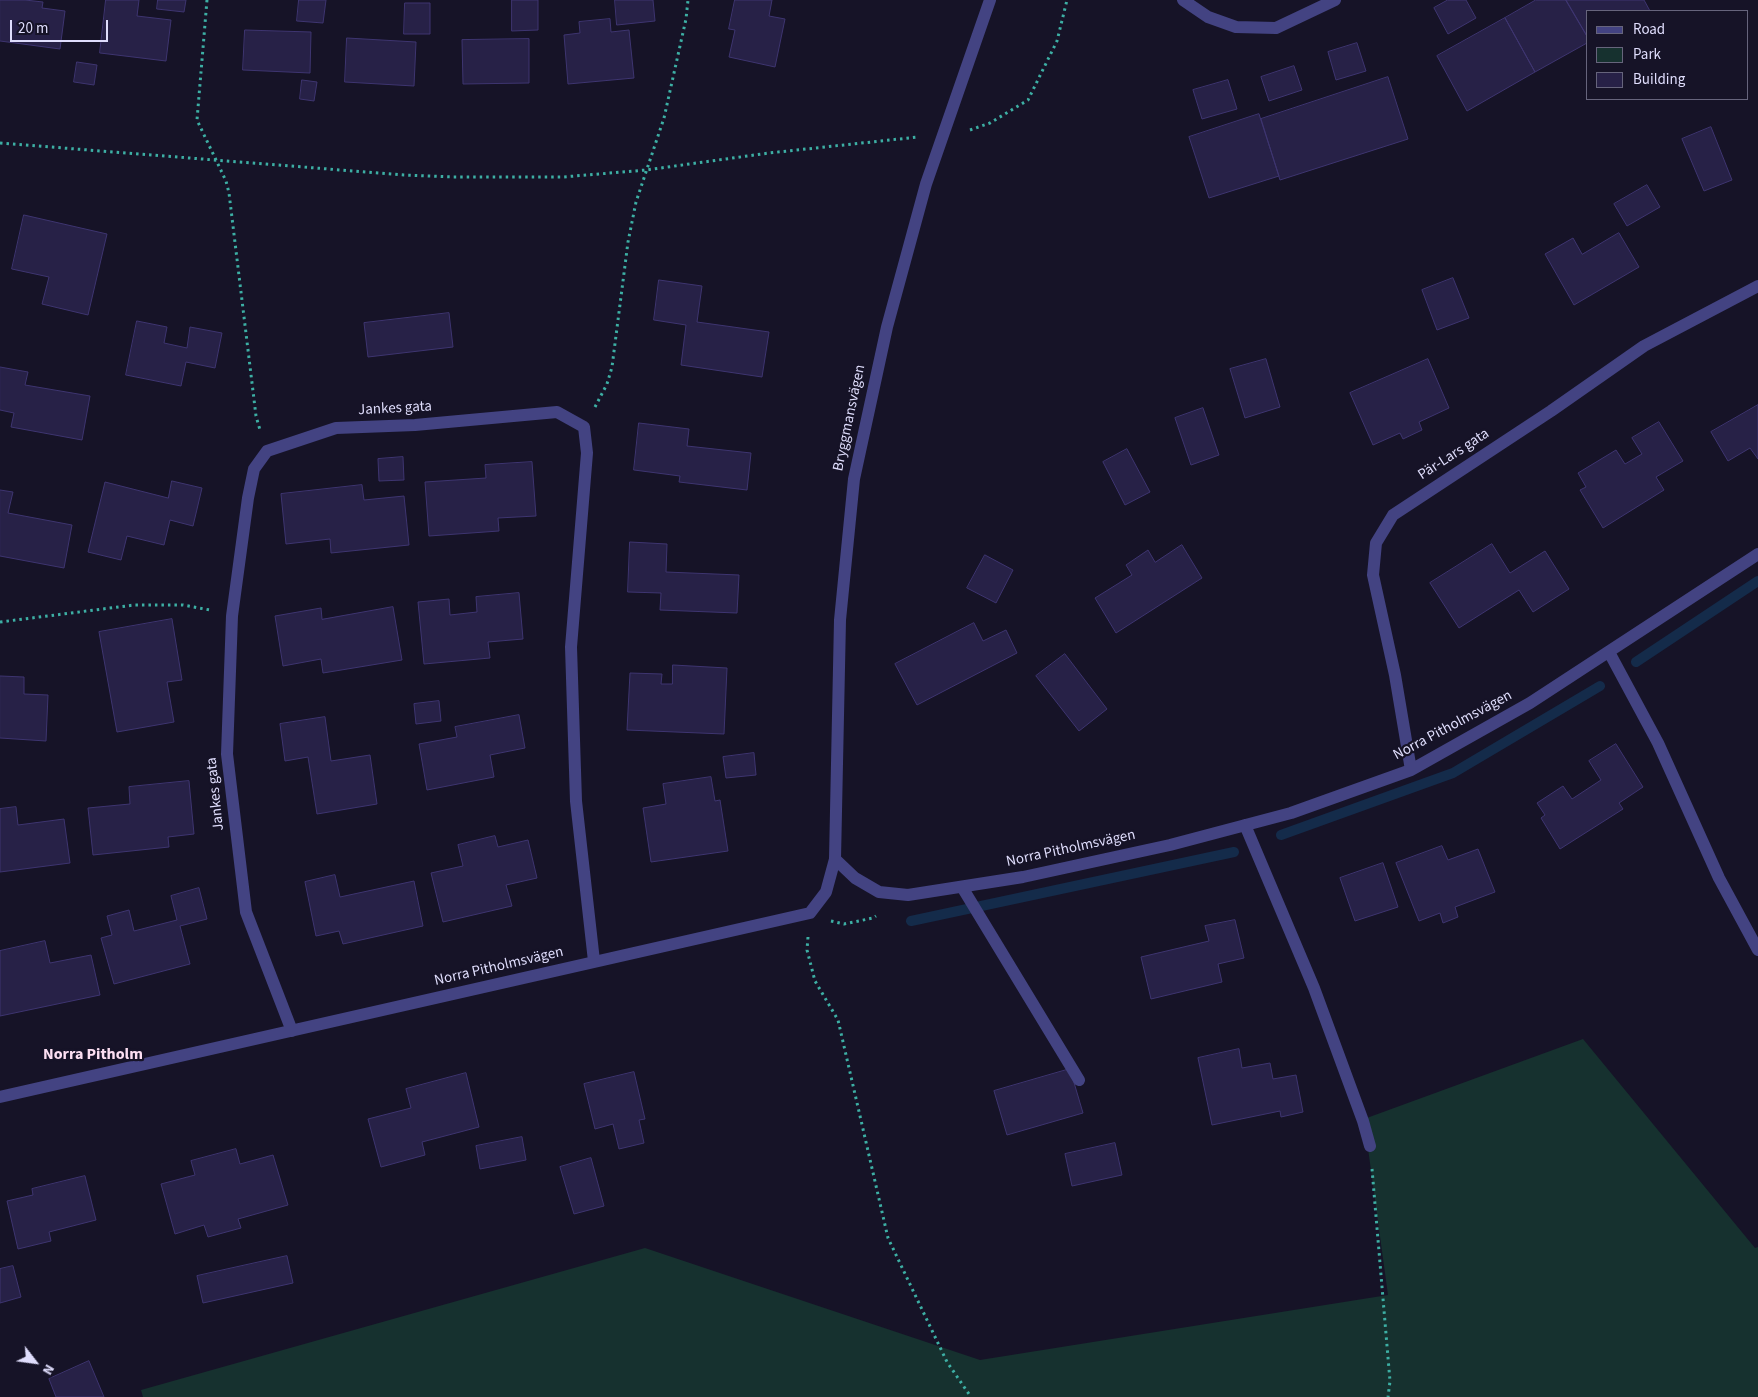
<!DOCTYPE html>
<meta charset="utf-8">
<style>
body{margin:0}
#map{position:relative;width:1758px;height:1397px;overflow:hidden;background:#161327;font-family:"Source Sans 3",sans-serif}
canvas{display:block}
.legend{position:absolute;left:1586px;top:10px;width:162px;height:90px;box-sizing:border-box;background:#161327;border:1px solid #66647c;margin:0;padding:6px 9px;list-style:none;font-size:15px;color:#dfddfc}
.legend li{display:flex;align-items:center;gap:10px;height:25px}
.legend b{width:25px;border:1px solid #66647c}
.north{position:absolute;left:10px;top:1337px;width:50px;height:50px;-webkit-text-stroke:4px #161327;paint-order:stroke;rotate:120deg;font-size:14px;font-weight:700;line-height:20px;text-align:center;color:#dfddfc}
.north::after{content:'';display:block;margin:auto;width:18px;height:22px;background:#dfddfc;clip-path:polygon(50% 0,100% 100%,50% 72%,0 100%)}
.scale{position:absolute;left:10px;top:20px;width:98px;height:22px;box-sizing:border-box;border:2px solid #dfddfc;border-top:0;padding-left:6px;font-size:15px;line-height:18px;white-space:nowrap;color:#dfddfc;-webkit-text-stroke:4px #161327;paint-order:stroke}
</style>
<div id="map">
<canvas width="1758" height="1397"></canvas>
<ul class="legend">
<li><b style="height:6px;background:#434382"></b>Road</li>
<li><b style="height:14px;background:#16312f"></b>Park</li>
<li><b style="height:14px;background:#272147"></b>Building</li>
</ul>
<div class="north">N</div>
<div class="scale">20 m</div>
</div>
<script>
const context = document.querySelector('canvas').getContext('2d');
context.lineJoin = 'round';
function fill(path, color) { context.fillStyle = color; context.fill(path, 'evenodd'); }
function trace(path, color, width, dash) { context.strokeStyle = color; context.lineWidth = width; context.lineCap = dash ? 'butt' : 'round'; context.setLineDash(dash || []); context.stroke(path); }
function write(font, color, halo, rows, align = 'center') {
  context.font = font + ' "Source Sans 3",sans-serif'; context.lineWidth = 4.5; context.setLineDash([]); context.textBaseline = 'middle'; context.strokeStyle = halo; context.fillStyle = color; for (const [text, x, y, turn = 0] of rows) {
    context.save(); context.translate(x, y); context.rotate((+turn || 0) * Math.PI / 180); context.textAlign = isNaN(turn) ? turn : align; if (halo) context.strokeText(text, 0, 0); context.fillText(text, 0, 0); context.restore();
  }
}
fill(new Path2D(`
 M1583 1039 1755 1248 1758 1247V1397H143L141 1390 645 1248 980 1360 1388 1295 1364 1119Z`), '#16312f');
trace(new Path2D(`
 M1636 662 1758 581
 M1281 835 1453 773 1600 686
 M911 921 1234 852`), '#142b4a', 10);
const building = new Path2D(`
 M0 0H25L43 2 42 8 65 11 60 49 0 41Z
 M106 0H139L137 16 171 20 166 61 100 53Z
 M158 0H186L184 12 157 9Z
 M299 0H326L323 23 297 21Z
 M512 0H538V30L512 31Z
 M615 0H653L655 21 617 25Z
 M735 0H772L769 16 785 19 775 67 729 57 735 30 729 29Z
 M1448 0H1466L1476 18 1448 34 1434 8Z
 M1536 0H1566L1587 36V43L1535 72 1505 18Z
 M1566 0H1644L1650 11H1587V36Z
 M405 3H430V34H404Z
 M1505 18 1535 72 1467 111 1437 56Z
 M610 19 611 32 629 30 634 78 568 84 564 35 580 33 579 22Z
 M245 30 311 32 310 73 243 70Z
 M347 38 416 42 414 86 345 82Z
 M529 39V83L463 84 462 40Z
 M1357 43 1366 71 1336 80 1328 52Z
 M77 62 97 65 94 85 74 82Z
 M1294 66 1302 90 1269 101 1261 77Z
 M1388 77 1408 139 1280 180 1261 119Z
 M302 80 317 82 314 101 300 99Z
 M1228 80 1237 109 1202 119 1193 90Z
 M1259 114 1279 176 1209 198 1189 137Z
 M1711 127 1732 180 1704 191 1682 139Z
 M1647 185 1660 207 1627 226 1614 204Z
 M24 215 107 234 88 315 42 304 49 277 12 269Z
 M1619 233 1639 267 1574 305 1545 254 1573 238 1582 254Z
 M1453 278 1469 318 1437 330 1422 290Z
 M659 280 702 286 697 322 769 332 762 377 681 365 686 325 654 320Z
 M449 313 453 347 368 357 364 323Z
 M137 321 167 327 164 343 187 348 190 327 222 333 215 368 186 362 181 386 126 375Z
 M1266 359 1280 407 1245 418 1230 369Z
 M1428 359 1449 408 1419 422 1422 430 1403 439 1400 433 1373 445 1350 393Z
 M0 367 28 372 25 385 90 396 82 440 11 427 14 413 0 410Z
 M1758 405V459L1750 448 1728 461 1711 432Z
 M1203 408 1219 455 1191 465 1175 418Z
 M1659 422 1683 461 1656 477 1664 490 1603 528 1580 490 1586 487 1578 473 1616 450 1625 464 1642 454 1632 438Z
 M639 423 689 429 687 446 751 453 747 490 679 482 680 476 634 470Z
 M1127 449 1150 492 1125 505 1103 462Z
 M403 457 404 480 379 481 378 459Z
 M532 462 536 516 498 518 499 531 429 536 425 482 486 478 485 465Z
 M172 481 202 488 193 526 170 520 164 545 127 536 121 560 88 552 105 482 168 498Z
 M362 485 364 500 404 496 409 545 331 553 330 539 286 544 281 494Z
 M0 490 13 492 8 513 72 525 64 568 0 556Z
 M630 542 667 544 666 572 739 575 737 613 660 610 661 593 628 592Z
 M1492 544 1510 573 1545 551 1569 589 1533 612 1519 590 1459 628 1430 583Z
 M1182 545 1202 578 1116 633 1095 598 1132 575 1126 565 1148 550 1155 562Z
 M985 555 1013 570 996 603 967 588Z
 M519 593 523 639 488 642 490 658 424 664 418 602 449 599 450 615 477 612 476 597Z
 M393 607 402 660 323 673 321 659 283 666 275 616 321 608 322 619Z
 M172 619 182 680 167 682 174 722 117 732 99 632Z
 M974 623 983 641 1006 630 1017 653 917 705 895 664Z
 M1065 654 1107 709 1079 731 1036 676Z
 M673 665 727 668 724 734 627 730 630 673 662 674 661 684H672Z
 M0 676 24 677V694L48 695 46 741 0 738Z
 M439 701 441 721 416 724 414 704Z
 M519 715 525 748 490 755 494 777 427 790 419 744 457 737 455 727Z
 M325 717 331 761 370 755 377 804 317 814 308 757 285 761 280 724Z
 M1616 744 1643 787 1619 803 1623 809 1560 849 1541 818 1545 815 1537 803 1563 786 1572 799 1601 780 1589 761Z
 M754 753 756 775 726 778 723 757Z
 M711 777 715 801 720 800 728 851 651 862 643 808 666 804 663 784Z
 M189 781 194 834 168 837 169 847 93 855 88 808 130 804 129 787Z
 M16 807 18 825 64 819 70 863 0 872V809Z
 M495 836 498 847 528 840 537 878 506 885 512 906 443 922 431 873 463 866 458 845Z
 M1442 846 1448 860 1478 849 1495 892 1455 907 1458 917 1443 923 1440 913 1419 921 1396 863Z
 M1383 863 1398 907 1355 921 1340 878Z
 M335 875 340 897 414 881 423 926 343 944 339 931 316 936 305 882Z
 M199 888 207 919 180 926 190 964 114 984 101 938 112 935 107 916 129 910 134 931 177 920 171 896Z
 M1235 920 1244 958 1218 964 1222 982 1151 999 1141 957 1209 941 1205 926Z
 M45 941 50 963 91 955 100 995 0 1016V951Z
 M1239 1049 1242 1068 1270 1063 1273 1079 1296 1075 1303 1112 1281 1117 1280 1111 1212 1125 1198 1058Z
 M1070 1069 1083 1113 1007 1135 994 1091Z
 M634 1072 645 1119 639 1120 644 1143 619 1149 613 1124 595 1129 584 1084Z
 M466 1073 479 1127 422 1142 425 1155 381 1167 368 1119 411 1108 406 1089Z
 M522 1137 526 1160 480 1169 476 1146Z
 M1115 1143 1122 1175 1072 1186 1065 1154Z
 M236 1149 240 1164 273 1155 288 1205 238 1219 241 1228 208 1237 204 1225 175 1234 161 1184 195 1175 191 1161Z
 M591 1158 604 1206 574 1214 560 1167Z
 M85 1176 96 1220 49 1232 51 1241 18 1249 7 1201 33 1195 32 1189Z
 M287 1256 293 1283 203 1303 197 1276Z
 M13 1266 21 1297 0 1303V1269Z
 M89 1361 104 1397H56L49 1379Z`);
fill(building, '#272147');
trace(building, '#3e3570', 1);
trace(new Path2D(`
 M207 0 197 120 226 181 229 193 256 416 260 430
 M970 130 990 123 1028 100 1057 41 1067 0
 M0 143 404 175 453 177H563L646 170 769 153 918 137
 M595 407 607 384 612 367 628 242 636 202 664 118 686 19 688 0
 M0 622 134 605H183L210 610
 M831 921 844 924 873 918 876 916
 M808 937 807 950 815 981 838 1020 888 1238 947 1362 971 1397
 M1372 1169 1390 1381 1388 1397`), '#3dafa4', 3, [2.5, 4]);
trace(new Path2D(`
 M1183 0 1208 17 1236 27 1276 28 1335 0
 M1609 652 1658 743 1719 878 1758 950
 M1411 770 1395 675 1373 575 1376 543 1393 515 1551 411 1644 346 1758 286
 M1245 825 1314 988 1363 1121 1370 1146
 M835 859 855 878 879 892 908 895 1023 877 1170 845 1291 813 1411 770 1530 703 1758 554
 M962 887 1079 1080
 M292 1031 246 912 227 754 232 616 248 498 254 469 267 451 336 428 415 425 557 412 584 427 587 453 571 647 576 801 594 961
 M0 1097 810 913 826 892 835 859 840 620 854 479 887 327 926 184 990 0`), '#434382', 12);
write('15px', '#dfddfc', '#161327', [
 ["Jankes gata",395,409,-3],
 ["Bryggmansvägen",850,418,-78],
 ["Pär-Lars gata",1454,455,-33],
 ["Norra Pitholmsvägen",1453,726,-28],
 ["Jankes gata",216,794,-96],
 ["Norra Pitholmsvägen",1071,849,-12],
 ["Norra Pitholmsvägen",499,967,-13]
]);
write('bold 16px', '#fcdff2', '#161327', [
 ["Norra Pitholm",93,1055]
]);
</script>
